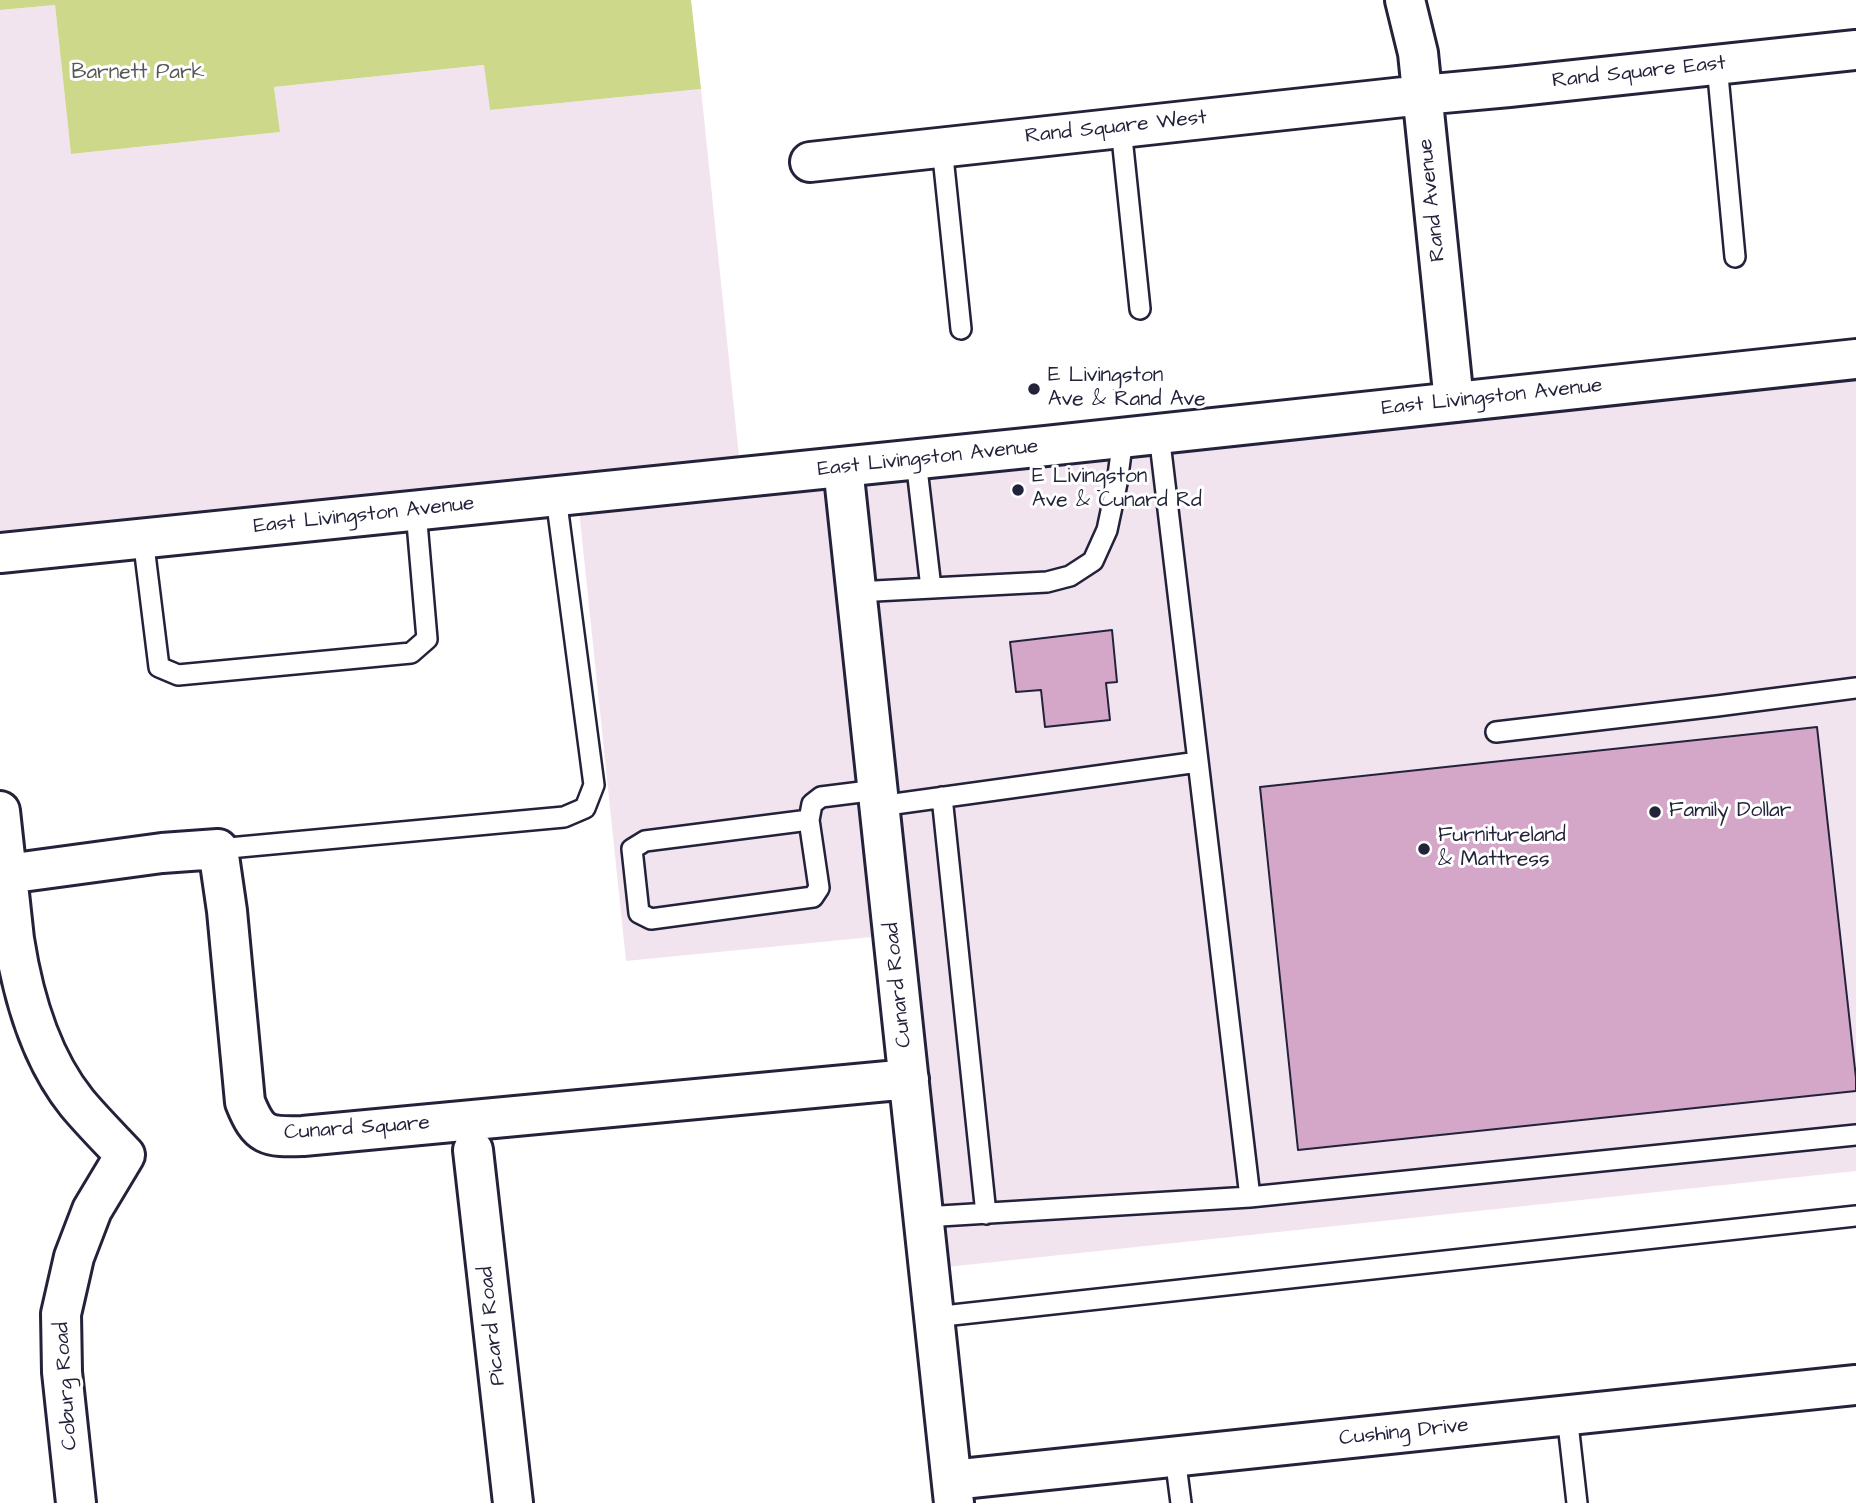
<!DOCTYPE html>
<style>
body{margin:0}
canvas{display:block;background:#fff}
</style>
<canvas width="1856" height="1503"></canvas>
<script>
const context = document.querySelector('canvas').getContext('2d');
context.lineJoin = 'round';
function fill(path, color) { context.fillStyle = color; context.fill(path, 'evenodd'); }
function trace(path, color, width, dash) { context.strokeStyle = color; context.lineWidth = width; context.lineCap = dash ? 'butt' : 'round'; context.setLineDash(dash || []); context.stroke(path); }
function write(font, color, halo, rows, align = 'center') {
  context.font = font + ' "Architects Daughter",sans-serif'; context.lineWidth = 6; context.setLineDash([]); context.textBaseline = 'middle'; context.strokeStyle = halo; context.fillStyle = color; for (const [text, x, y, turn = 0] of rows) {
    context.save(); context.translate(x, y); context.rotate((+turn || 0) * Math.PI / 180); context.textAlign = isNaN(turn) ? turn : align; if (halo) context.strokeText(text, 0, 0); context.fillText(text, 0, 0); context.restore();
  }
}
fill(new Path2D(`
 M55 5 71 154 280 132 274 87 485 65 490 110 701 89 741 476 1856 358V1171L928 1269 893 935 626 961 577 491 0 545V10Z`), '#f2e4ee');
fill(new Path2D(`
 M0 0H691L701 89 490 110 484 65 274 87 280 132 71 154 55 5 0 10Z`), '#cdd88b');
const building = new Path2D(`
 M1112 630 1117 682 1106 683 1110 720 1045 727 1041 690 1016 692 1010 642Z
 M1817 727 1856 1078V1091L1298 1150 1260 787Z`);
fill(building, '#d4a6c8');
trace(building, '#22223b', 2);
const lane = new Path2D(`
 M1717 65 1735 257
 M1121 128 1140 309
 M942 147 961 329
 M1159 434 1250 1197
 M916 460 931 588
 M143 538 159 667 178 675 411 653 427 639 416 511
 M856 592 1047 582 1070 576 1093 561 1107 530 1117 483 1123 438
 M1496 732 1717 706 1856 688
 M942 797 986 1214
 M880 806 1198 762
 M809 820 645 841 632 849 639 913 651 919 813 897 819 888 809 820 812 804 821 797 877 790
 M218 849 564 817 585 808 594 785 556 497
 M924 1217 1250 1197 1856 1135
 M934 1317 1856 1216
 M1567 1415 1577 1503
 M1175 1457 1181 1503`);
const street = new Path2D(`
 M1405 0 1418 53 1454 402
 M810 162 1422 95 1509 87 1856 50
 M843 467 954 1503
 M0 811 14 939C23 997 40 1057 77 1103 92 1121 109 1138 125 1155L92 1210 74 1257 61 1314 62 1372 76 1503
 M7 874 162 853 218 849 227 911 245 1102C259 1137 267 1137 303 1136L909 1079
 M473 1150 513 1503
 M952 1480 1856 1385`);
const secondary = new Path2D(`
 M0 553 1046 446 1856 359`);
trace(lane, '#22223b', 24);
trace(street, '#22223b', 44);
trace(secondary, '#22223b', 44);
trace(lane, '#fff', 19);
trace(street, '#fff', 38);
trace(secondary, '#fff', 38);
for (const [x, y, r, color] of [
 [1034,389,7,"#22223b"],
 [1018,490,7,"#22223b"],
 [1655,812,7,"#22223b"],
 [1424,849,7,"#22223b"]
]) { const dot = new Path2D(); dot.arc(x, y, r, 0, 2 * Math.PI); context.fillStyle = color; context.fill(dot); trace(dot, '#fff', 2.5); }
write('21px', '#22223b', '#fff', [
 ["Rand Square East",1639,73,-6],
 ["Rand Square West",1116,128,-6],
 ["Rand Avenue",1433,200,-96],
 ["East Livingston Avenue",1492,398,-6],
 ["East Livingston Avenue",928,459,-6],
 ["East Livingston Avenue",364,516,-6],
 ["Cunard Road",899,985,-96],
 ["Cunard Square",357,1129,-4],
 ["Picard Road",493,1326,-96],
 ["Coburg Road",67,1386,-94],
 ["Cushing Drive",1404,1433,-6]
]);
write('21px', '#555953', '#fff', [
 ["Barnett Park",138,74]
]);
write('21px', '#22223b', '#fff', [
 ["E Livingston",1048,377],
 ["Ave & Rand Ave",1048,401],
 ["E Livingston",1032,478],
 ["Ave & Cunard Rd",1032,502],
 ["Family Dollar",1669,812],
 ["Furnitureland",1438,837],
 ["& Mattress",1438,861]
], 'left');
</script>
